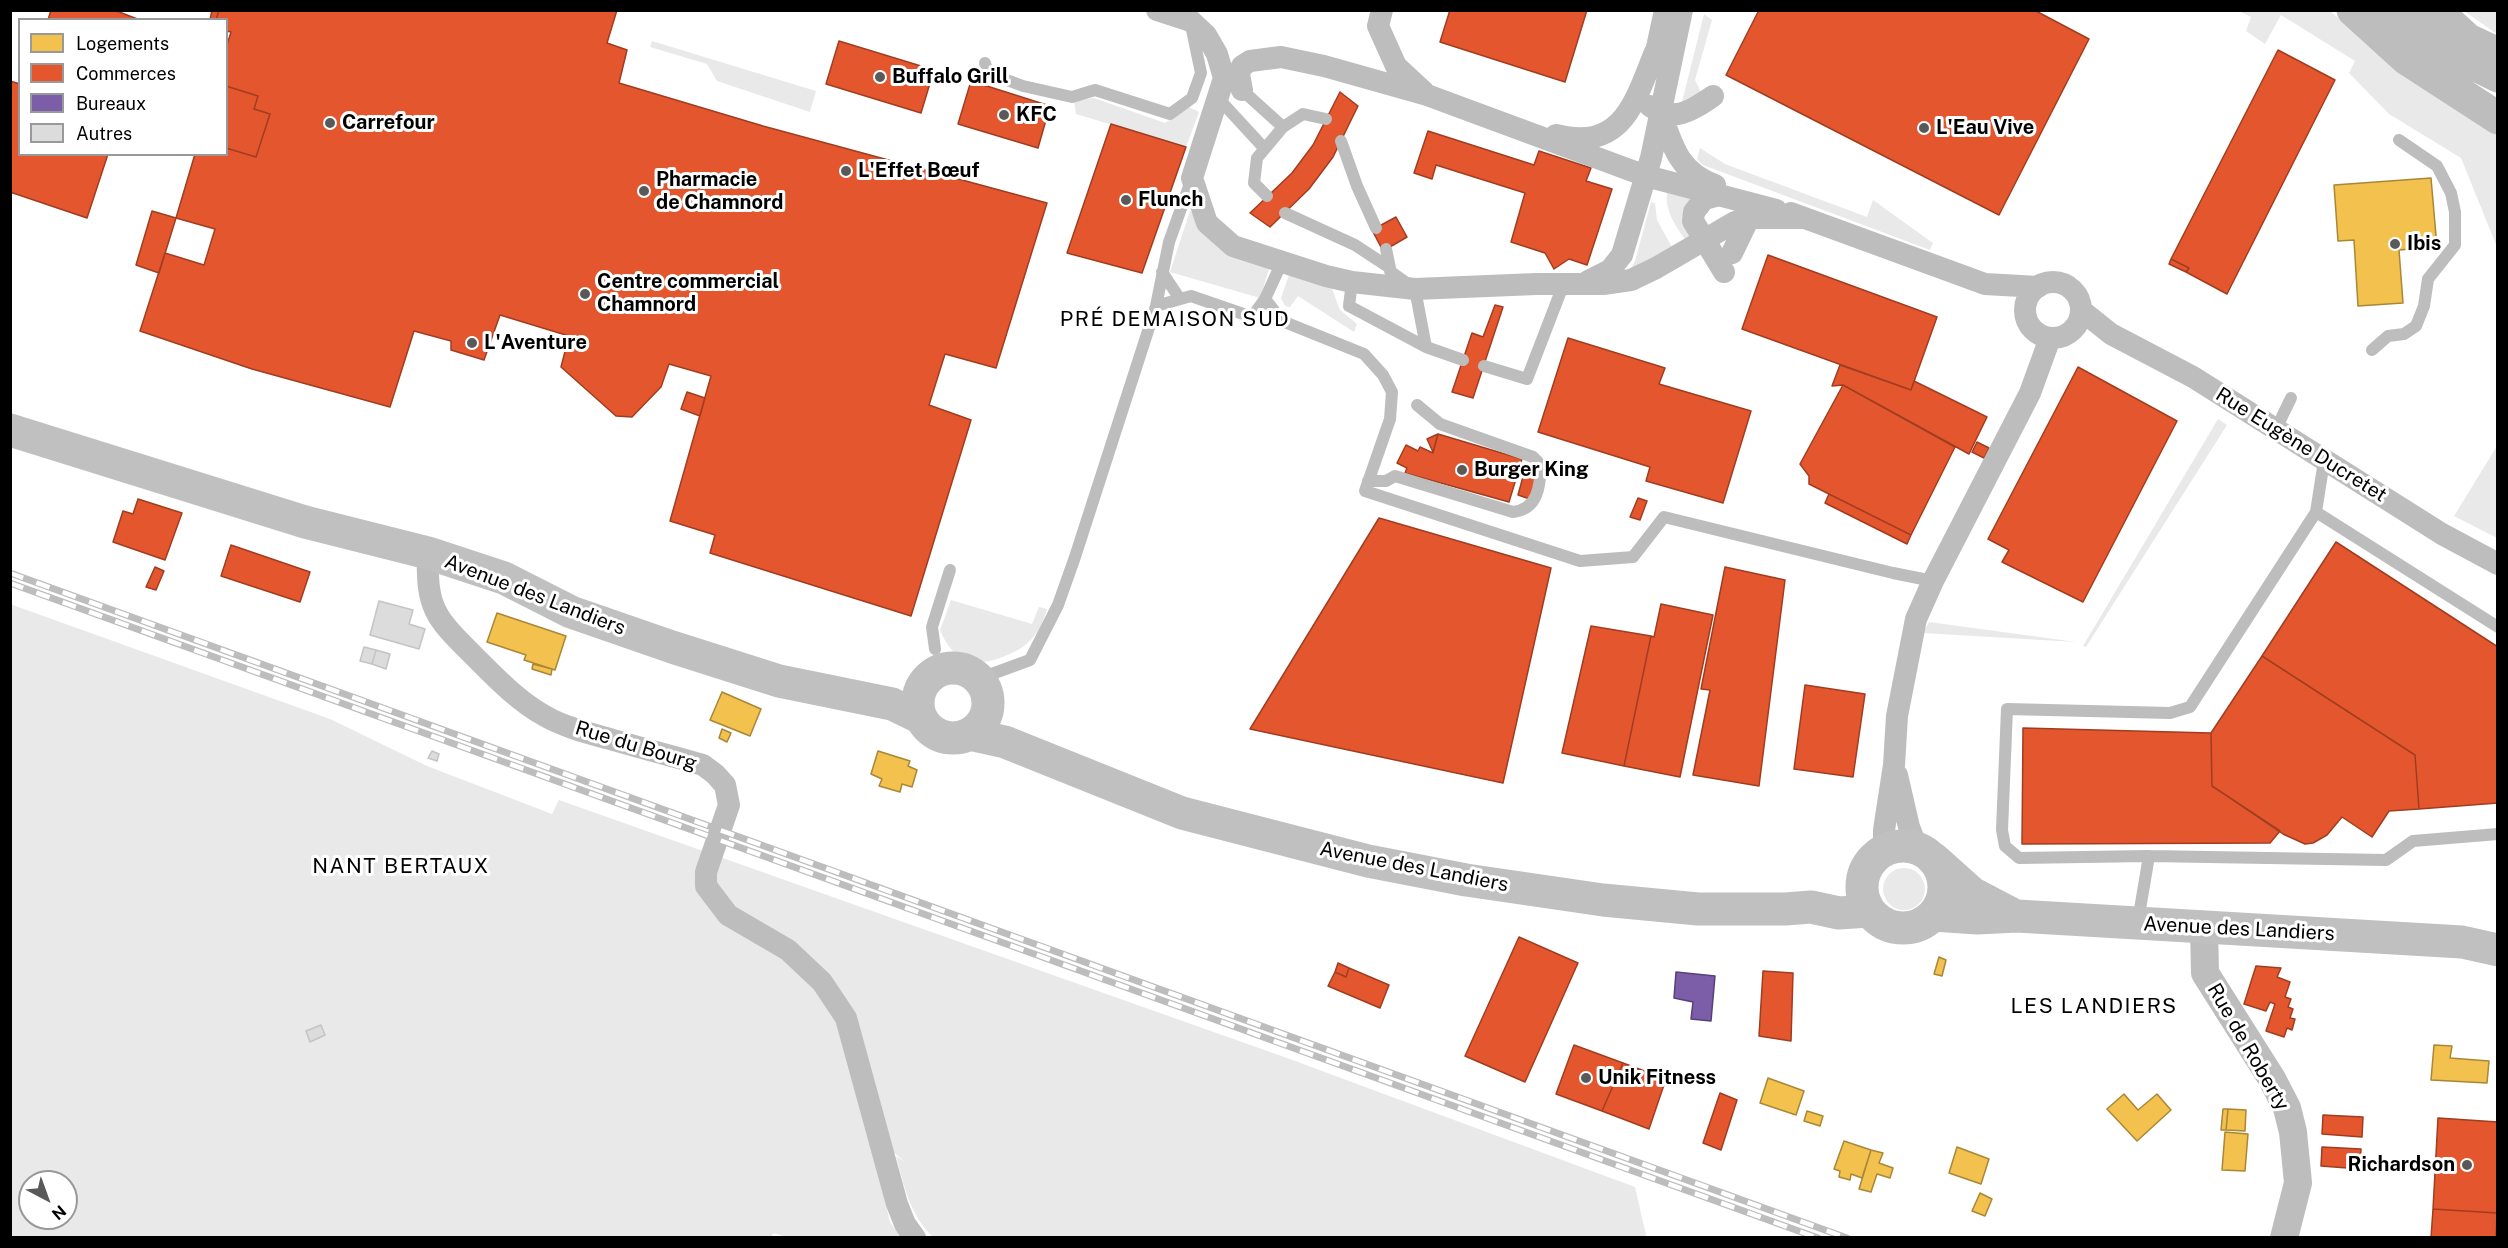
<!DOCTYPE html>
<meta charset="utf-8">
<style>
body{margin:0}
#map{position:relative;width:2508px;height:1248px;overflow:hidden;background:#fff;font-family:"Public Sans",sans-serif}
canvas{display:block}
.frame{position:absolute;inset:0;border:12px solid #000;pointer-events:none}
.legend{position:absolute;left:18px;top:18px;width:210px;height:138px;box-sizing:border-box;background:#fff;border:2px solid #999;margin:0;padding:8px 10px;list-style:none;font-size:18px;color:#000}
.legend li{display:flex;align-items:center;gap:12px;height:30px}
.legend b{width:30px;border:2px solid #999}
.north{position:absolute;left:18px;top:1170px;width:60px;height:60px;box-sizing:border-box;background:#fff;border:2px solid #999;border-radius:50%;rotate:139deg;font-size:16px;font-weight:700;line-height:24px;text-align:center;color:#000}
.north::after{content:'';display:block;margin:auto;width:21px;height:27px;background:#595959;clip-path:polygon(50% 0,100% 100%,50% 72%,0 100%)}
</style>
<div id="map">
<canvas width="2508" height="1248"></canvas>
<div class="frame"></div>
<ul class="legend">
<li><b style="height:16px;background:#f2c14e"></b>Logements</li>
<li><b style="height:16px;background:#e4572e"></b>Commerces</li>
<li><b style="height:16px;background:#7b5ea7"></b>Bureaux</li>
<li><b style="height:16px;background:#dcdcdc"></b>Autres</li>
</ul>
<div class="north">N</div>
</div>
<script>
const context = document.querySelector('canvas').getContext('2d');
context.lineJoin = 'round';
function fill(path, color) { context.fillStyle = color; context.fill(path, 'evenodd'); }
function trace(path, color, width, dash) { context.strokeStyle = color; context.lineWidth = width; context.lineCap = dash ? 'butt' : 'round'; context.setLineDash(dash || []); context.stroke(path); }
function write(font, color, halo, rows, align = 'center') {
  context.font = font + ' "Public Sans",sans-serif'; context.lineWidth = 6; context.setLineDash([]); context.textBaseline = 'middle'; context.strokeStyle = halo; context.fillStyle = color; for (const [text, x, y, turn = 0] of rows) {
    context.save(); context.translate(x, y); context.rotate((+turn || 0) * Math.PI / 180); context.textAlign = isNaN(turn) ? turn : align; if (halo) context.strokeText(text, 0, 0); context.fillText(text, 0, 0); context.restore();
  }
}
fill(new Path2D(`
 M2239 11H2330L2365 41 2497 134V247L2461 158 2389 114 2349 73 2355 61 2281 15 2265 44 2246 31 2251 17Z
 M2464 11H2497V34Z
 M1704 14 1712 20 1695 80 1702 94 1682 102Z
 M652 41 816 91 810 112 717 81 707 64 650 47Z
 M1094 98 1165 123 1189 107 1199 112 1186 147 1076 114 1074 101Z
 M1700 148 1725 164 1867 217 1873 200 1933 243 1930 250 1703 165 1697 159Z
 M1668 187 1692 196 1690 238 1686 241C1674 223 1663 209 1668 187Z
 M1651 202 1655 203 1657 220 1673 249 1631 268 1635 261Z
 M1190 211 1270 266 1260 298 1170 272Z
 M1290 272 1331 286 1340 310 1357 324 1354 332 1298 296 1290 307 1285 306 1281 298Z
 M2218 419 2227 425 2086 647 2083 646Z
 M2497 446V538L2454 516Z
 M951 600 1032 624 1039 607 1047 609C1044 618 1041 628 1035 635 1026 647 1013 653 1000 658 971 668 952 659 940 630Z
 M10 604 330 719 427 766 552 814 559 800 1287 1058 1635 1187 1646 1235 1645 1238 933 1237C910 1215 904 1186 896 1156L905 1162 868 1130 890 1222 901 1237 789 1238 774 1233 769 1238 11 1237ZM30 1182H66V1218H30Z
 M1929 622 2076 642 1923 633Z
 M1883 889a21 21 0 1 1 42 0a21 21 0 1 1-42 0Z`), '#e9e9e9');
const homes = new Path2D(`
 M2431 178 2437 247 2399 250 2403 303 2358 306 2354 240 2338 241 2334 185Z
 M497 613 566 636 555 670 524 660 526 655 487 642Z
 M533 664 552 669 551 675 532 669Z
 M722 692 761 709 750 736 710 720Z
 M722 729 731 733 727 742 719 738Z
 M878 751 910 761 908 766 917 770 912 787 902 784 900 792 879 786 882 779 871 774Z
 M1939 957 1946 960 1942 976 1934 974Z
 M2434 1045 2452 1046 2450 1058 2489 1061 2487 1083 2431 1080Z
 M1768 1078 1804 1091 1796 1115 1760 1103Z
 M2124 1094 2138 1110 2157 1094 2171 1110 2137 1141 2107 1109Z
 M2223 1109H2228L2226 1130H2221Z
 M2228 1109 2246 1110 2245 1131 2226 1130Z
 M1807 1111 1823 1116 1820 1126 1804 1121Z
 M2225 1132 2248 1134 2245 1171 2222 1170Z
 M1844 1141 1871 1150 1862 1178 1851 1174 1850 1180 1839 1177 1840 1171 1834 1169Z
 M1957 1147 1989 1159 1981 1184 1949 1173Z
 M1871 1150 1883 1153 1879 1163 1893 1168 1890 1178 1877 1174 1871 1192 1859 1189Z
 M1980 1193 1992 1199 1985 1216 1972 1211Z`);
fill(homes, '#f2c14e');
trace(homes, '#a98737', 1.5);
const shops = new Path2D(`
 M51 10H114L140 20H48Z
 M212 10H219L216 20H210Z
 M219 10H617L607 43 627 50 619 83 763 126 1047 203 996 368 945 354 929 405 971 420 911 616 710 553 715 535 670 521 711 376 669 364 661 387 632 417 616 416 561 367 569 336 500 315 484 360 451 350V341L414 331 390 407 252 369 140 331 165 253 204 265 215 229 176 218 195 154H226V148L256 157 270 114 254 109 258 96 226 86V48L231 32 226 31V20H216Z
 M1450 10H1587L1565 82 1440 42Z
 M1759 10H2034L2089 39 1999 215 1726 75Z
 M839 41 934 70 921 113 826 84Z
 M2278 50 2335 80 2227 294 2186 272 2189 268 2171 259Z
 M10 81 20 84V154H108L87 218 10 192Z
 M971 81 1050 106 1038 148 958 124Z
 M226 86 258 96 254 109 270 114 256 157 226 148Z
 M1340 92 1358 106 1333 157 1309 189 1270 227 1250 213 1292 173 1313 145Z
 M1111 124 1186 147 1142 273 1067 253Z
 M1428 131 1534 165 1539 151 1591 168 1586 181 1612 189 1587 265 1569 259 1554 269 1545 253 1511 242 1525 193 1436 165 1432 179 1414 173Z
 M152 211 176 218 159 273 136 265Z
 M1396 217 1407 237 1383 251 1372 230Z
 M1768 255 1937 317 1911 390 1742 329Z
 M2171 259 2189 268 2186 272 2169 264Z
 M1495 305 1503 307 1473 398 1452 392 1472 333 1483 337Z
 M1568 338 1665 368 1659 384 1751 411 1723 503 1646 481 1650 467 1538 432Z
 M1840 365 1911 390 1914 381 1987 417 1969 454 1843 385 1832 386Z
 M2078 367 2177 421 2083 602 2002 562 2009 550 1988 539Z
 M1843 385 1955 447 1911 535 1809 484V476L1800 464Z
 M687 392 705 398 700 416 681 409Z
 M1438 434 1433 452 1427 439Z
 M1438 434 1522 459 1509 502 1405 473 1407 468 1397 463 1406 445 1418 451 1420 447 1433 453Z
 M1977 442 1989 448 1984 458 1972 452Z
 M1524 473 1535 477 1533 500 1518 495Z
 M1829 494 1911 535 1907 544 1825 503Z
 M1638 498 1647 501 1640 520 1630 517Z
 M138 499 182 513 165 560 113 542 123 511 133 514Z
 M1379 518 1551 568 1503 783 1250 729Z
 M2336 542 2498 647V803L2419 809 2415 755 2262 656Z
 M231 545 310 572 300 602 221 576Z
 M155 567 164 571 156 590 146 587Z
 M1725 567 1785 580 1759 786 1693 775 1710 690 1701 689Z
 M1661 604 1713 615 1680 777 1624 766 1651 636 1654 637Z
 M1591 626 1651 636 1624 766 1562 753Z
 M2262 656 2415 755 2419 809 2389 811 2372 837 2342 817 2327 835 2313 843 2305 844 2283 834 2212 786 2211 733Z
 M1805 685 1865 694 1853 777 1794 769Z
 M2023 728 2211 733 2212 786 2280 831 2270 843 2022 844Z
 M1519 937 1578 963 1525 1082 1465 1056Z
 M1338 963 1349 968 1346 977 1335 972Z
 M2256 966 2281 968 2277 977 2290 982 2285 997 2291 999 2288 1007 2293 1009 2290 1018 2295 1019 2292 1030 2287 1028 2284 1037 2266 1031 2275 1004 2270 1002 2266 1011 2244 1004Z
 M1349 968 1389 985 1380 1008 1328 986 1335 972 1346 977Z
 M1763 971 1793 973 1791 1041 1759 1036Z
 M1574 1045 1623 1063 1602 1111 1556 1094Z
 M1623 1063 1666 1079 1649 1129 1602 1111Z
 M1720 1093 1737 1100 1721 1150 1703 1143Z
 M2323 1115 2363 1117 2362 1137 2322 1134Z
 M2438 1118 2498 1122V1238H2496L2497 1213 2433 1209Z
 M2322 1147 2361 1149 2360 1169 2321 1166Z
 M2433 1209 2497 1213 2496 1238H2431Z`);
fill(shops, '#e4572e');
trace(shops, '#a03d20', 1.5);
const offices = new Path2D(`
 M1676 972 1715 976 1711 1021 1691 1019 1693 1002 1674 998Z`);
fill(offices, '#7b5ea7');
trace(offices, '#564275', 1.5);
const building = new Path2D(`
 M379 601 413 610 409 624 425 629 419 649 370 635Z
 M364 647 376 650 372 664 360 661Z
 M376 650 390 654 386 669 372 664Z
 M432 751 439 754 437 761 428 758Z
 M321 1025 325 1035 310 1042 306 1031Z`);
fill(building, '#dcdcdc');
trace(building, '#c4c4c4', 1.5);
trace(new Path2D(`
 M985 63 988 73 1023 86 1072 97 1095 90 1170 114 1192 98 1201 73 1191 25
 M1243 87 1242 90 1283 127
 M1218 98 1264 148
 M1341 141 1357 186 1376 228
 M1267 196 1254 183 1257 158 1283 127 1303 114 1326 119
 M1285 213 1355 245 1390 268V271L1415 289 1426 347
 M1386 249 1390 268
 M1162 272 1180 299
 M1352 282 1349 306 1426 347 1463 360
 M1265 299 1282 321 1364 354 1383 375 1392 392 1390 419 1365 491 1580 561 1633 557 1664 517 1893 573 1933 581
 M1156 306 1191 296 1252 317 1265 299 1282 262
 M2372 350 2388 336 2404 334 2416 326 2424 306 2428 279 2455 245V212L2451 193 2437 166 2399 140
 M1484 366 1527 379 1564 283
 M2276 429 2291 398
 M1368 481H1386L1395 476 1513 512C1538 509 1540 487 1541 465L1533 457 1440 424 1417 405
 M2316 512 2498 627
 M935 649 932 627 950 570
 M978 679 1030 660 1058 605 1075 557 1156 306 1169 242 1192 178
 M2149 856 2386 860 2413 841 2498 834
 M2138 921 2149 856 2019 858 2005 846 2002 830 2007 709 2170 713 2190 707 2316 512 2324 461`), '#bdbdbd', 12);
trace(new Path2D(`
 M1157 10 1191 21 1206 35 1217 54 1224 78 1192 178 1207 223 1233 246 1326 276 1352 282 1415 289 1536 284H1603L1631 280 1656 268 1735 222 1749 218H1803
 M1382 10 1378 26 1396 66 1424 92
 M1653 66 1665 10
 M1242 90 1239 74 1242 66 1250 61 1281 57 1324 66 1427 95 1646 176 1776 210
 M1650 106C1674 123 1691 111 1713 96
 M1661 113C1673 147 1679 172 1715 185
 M1556 135C1623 152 1635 101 1655 52
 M1719 195 1704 199 1694 212 1693 221 1724 272
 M1791 213 1985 284 2038 287
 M1732 253 1749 218
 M1588 281 1610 270 1622 255 1651 158 1682 10
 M2025 310a28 28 0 1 1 56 0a28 28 0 1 1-56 0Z
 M2081 310 2111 334 2193 377 2442 534 2498 564
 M428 553C426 610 436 618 475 657 496 678 518 701 545 716 564 727 588 733 610 739 641 748 672 756 703 765L715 774 725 785 729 805 706 872V886L728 915 788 950 822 982 846 1018 897 1204 905 1224 915 1238
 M1897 775 1909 827 1917 848
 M1884 850V830L1894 765 1897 716 1916 619 1933 581 2030 393 2050 338`), '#bdbdbd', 22);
trace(new Path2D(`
 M2204 927 2205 973 2272 1079 2287 1108 2293 1132 2298 1183 2284 1238`), '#bdbdbd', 28);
trace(new Path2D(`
 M10 430 305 522 428 553 504 578 571 612 672 647 779 681 892 704 921 718
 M918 703a35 35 0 1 1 70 0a35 35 0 1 1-70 0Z
 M969 734 1005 742 1182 813 1368 861 1466 880 1603 900 1698 909H1785L1811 907 1839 913 1869 911
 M1862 887a41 41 0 1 1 82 0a41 41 0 1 1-82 0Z
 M1934 859 1972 893 2014 915
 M1933 915 1977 918 2017 916 2462 942 2498 950`), '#c0c0c0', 33);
trace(new Path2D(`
 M2353 10 2407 59 2498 118
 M2390 10 2441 48 2498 76
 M2435 10 2468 40 2494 52`), '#bdbdbd', 33);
const rail = new Path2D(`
 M10 573 1847 1238
 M10 583 1818 1238`);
trace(rail, '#bdbdbd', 7);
trace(rail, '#fff', 4.5, [14]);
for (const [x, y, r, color] of [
 [880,77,6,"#595959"],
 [1004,115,6,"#595959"],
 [330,123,6,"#595959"],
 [1924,128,6,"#595959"],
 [846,171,6,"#595959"],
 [644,191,6,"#595959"],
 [1126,200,6,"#595959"],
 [2395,244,6,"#595959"],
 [585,294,6,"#595959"],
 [472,343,6,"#595959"],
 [1462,470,6,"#595959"],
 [1586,1078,6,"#595959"],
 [2467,1165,6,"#595959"]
]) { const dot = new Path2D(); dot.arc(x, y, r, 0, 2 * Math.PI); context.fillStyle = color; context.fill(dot); trace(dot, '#fff', 2); }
write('bold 20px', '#000', '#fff', [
 ["Buffalo Grill",892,77],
 ["KFC",1016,115],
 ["Carrefour",342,123],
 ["L'Eau Vive",1936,128],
 ["L'Effet Bœuf",858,171],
 ["Pharmacie",656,180],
 ["de Chamnord",656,203],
 ["Flunch",1138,200],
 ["Ibis",2407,244],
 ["Centre commercial",597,282],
 ["Chamnord",597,305],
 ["L'Aventure",484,343],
 ["Burger King",1474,470],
 ["Unik Fitness",1598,1078],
 ["Richardson",2455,1165,"right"]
], 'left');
write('20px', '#000', '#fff', [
 ["Rue Eugène Ducretet",2301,445,32],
 ["Avenue des Landiers",535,595,21],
 ["Rue du Bourg",636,746,17],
 ["Avenue des Landiers",1414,867,11],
 ["Avenue des Landiers",2239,929,3],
 ["Rue de Roberty",2248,1047,60]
]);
context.letterSpacing = '1.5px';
write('21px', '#000', '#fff', [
 ["PRÉ DEMAISON SUD",1175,320],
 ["NANT BERTAUX",401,867],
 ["LES LANDIERS",2094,1007]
]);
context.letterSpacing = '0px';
</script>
